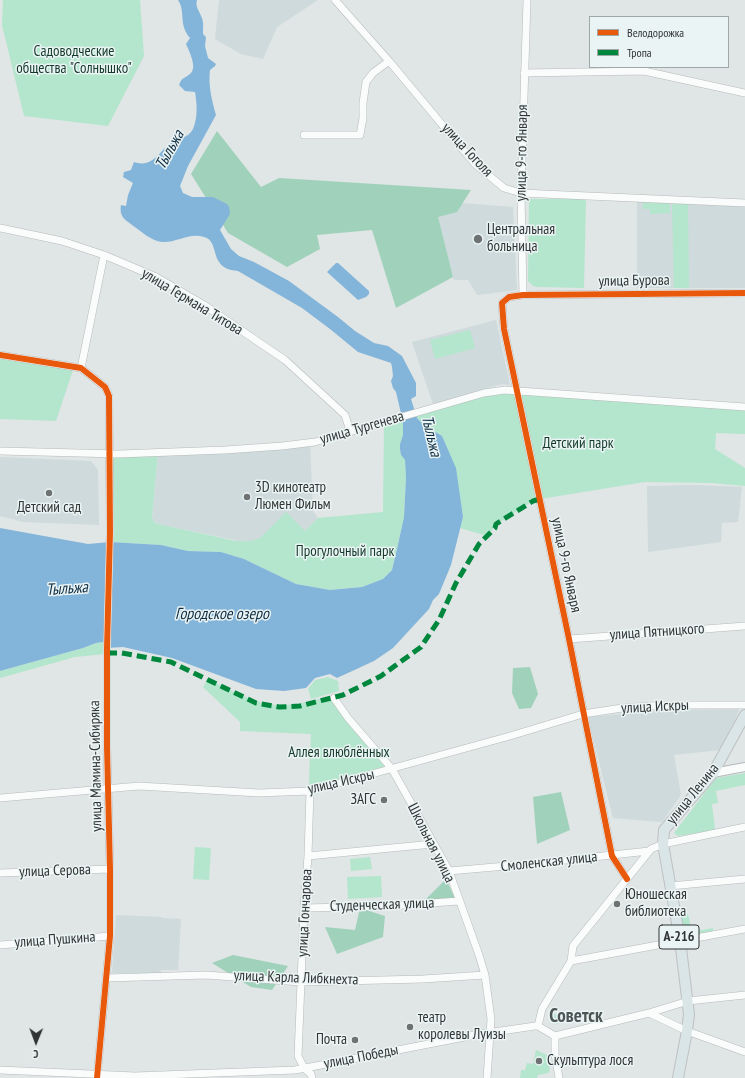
<!DOCTYPE html>
<meta charset="utf-8">
<style>
body{margin:0}
#map{position:relative;width:745px;height:1078px;overflow:hidden;background:#e0e5e5;font-family:"PT Sans Narrow",sans-serif}
canvas{display:block}
.legend{position:absolute;left:589px;top:16px;width:140px;height:52px;box-sizing:border-box;background:#ebf4f4;border:1px solid #a0a7a7;margin:0;padding:5px 7px;list-style:none;font-size:12px;color:#303434}
.legend li{display:flex;align-items:center;gap:8px;height:20px}
.legend b{width:20px;border:1px solid #a0a7a7}
.north{position:absolute;left:16px;top:1022px;width:40px;height:40px;-webkit-text-stroke:3px #ebf4f4;paint-order:stroke;rotate:181deg;font-size:11px;font-weight:700;line-height:16px;text-align:center;color:#303434}
.north::after{content:'';display:block;margin:auto;width:14px;height:18px;background:#303434;clip-path:polygon(50% 0,100% 100%,50% 72%,0 100%)}
</style>
<div id="map">
<canvas width="745" height="1078"></canvas>
<ul class="legend">
<li><b style="height:5px;background:#e8590c"></b>Велодорожка</li>
<li><b style="height:5px;background:#00873e"></b>Тропа</li>
</ul>
<div class="north">С</div>
</div>
<script>
const context = document.querySelector('canvas').getContext('2d');
context.lineJoin = 'round';
function fill(path, color) { context.fillStyle = color; context.fill(path, 'evenodd'); }
function trace(path, color, width, dash) { context.strokeStyle = color; context.lineWidth = width; context.lineCap = dash ? 'butt' : 'round'; context.setLineDash(dash || []); context.stroke(path); }
function write(font, color, halo, rows, align = 'center') {
  context.font = font + ' "PT Sans Narrow",sans-serif'; context.lineWidth = 3; context.setLineDash([]); context.textBaseline = 'middle'; context.strokeStyle = halo; context.fillStyle = color; for (const [text, x, y, turn = 0] of rows) {
    context.save(); context.translate(x, y); context.rotate((+turn || 0) * Math.PI / 180); context.textAlign = isNaN(turn) ? turn : align; if (halo) context.strokeText(text, 0, 0); context.fillText(text, 0, 0); context.restore();
  }
}
fill(new Path2D(`
 M219 0H318L277 27 263 59 241 54 215 39Z
 M437 201 513 207 517 290 477 295 468 280H454L431 211Z
 M637 201 745 206V288H637Z
 M496 320 510 385 502 384 433 404 412 342Z
 M310 442 313 511 318 518 305 531 269 530 260 538 252 541 244 542 158 524 152 520 158 453Z
 M0 457 91 461 98 470 99 525 24 522 0 516Z
 M696 485 742 487 738 522 722 523 721 542 648 552 647 486Z
 M739 709 732 730 720 750 674 755 681 795 662 822 613 818 588 717 664 710Z
 M116 915 162 917V918L181 919 178 970H161V973H112Z`), '#cedadb');
fill(new Path2D(`
 M3 0H140L144 56 108 126 24 116 2 25Z
 M529 199H586L584 288 537 287 533 286 528 281Z
 M643 201 670 203V213L650 214V209H643Z
 M672 203H688L689 288H674Z
 M470 330 475 348 435 359 430 340Z
 M0 355 74 367 56 421 0 419Z
 M505 390 745 407V434L716 433 715 449 745 468V486L712 483 645 482 540 499 533 501 497 524 487 536 460 528 463 517 455 468 442 436 423 424 417 418 416 413Z
 M402 417 403 422V435L400 444 401 455 405 460 406 478 404 517 392 570 383 579 362 587 330 590 296 584 244 559 221 552 188 551 161 545 110 542 109 454 158 453 152 517 154 522 158 524 236 541H251L260 538 286 512 305 531 318 518 383 512 384 422Z
 M103 642 107 648 105 654 75 657 0 678V671L83 648 96 643Z
 M328 677 338 681 339 691 311 699 308 689 315 680Z
 M208 679C228 689 257 705 280 705 298 705 315 700 332 696L392 769 310 791 309 779 311 734 240 731V722L203 687Z
 M745 773V785L716 791 718 803 712 804 715 830 678 836 674 833 716 778Z
 M195 847 211 848 209 880 193 879Z
 M370 857 372 869 351 871 350 859Z
 M381 876 382 897 348 899 347 877Z
 M682 908C690 913 690 923 691 932L713 928V932L682 937 677 909Z
 M563 1013 565 1022 554 1024 552 1015Z
 M536 1050 547 1055 550 1070 548 1073 538 1075 537 1078H520L521 1070H525L527 1063 533 1064Z`), '#b3e6cd');
fill(new Path2D(`
 M217 131 261 187 279 178 471 190 457 212 438 217 453 277 396 308 372 230 317 235 320 249 287 267 228 233 191 174Z
 M530 667 538 694 531 708 519 709 512 693 513 668Z
 M561 792 570 830 537 844 533 797Z
 M446 879 455 898 425 900Z
 M360 908 385 916 383 937 337 954 325 927 355 930Z
 M233 955 288 966 272 990 251 987 212 963Z`), '#a0d2bb');
fill(new Path2D(`
 M178 0H197C195 7 199 10 201 16 204 21 203 28 203 34L206 37 205 46 208 58 216 64 215 66 210 70C208 85 212 101 216 115L188 166 180 186 183 193 192 197H213L227 204 229 207 230 214 220 230 231 249 239 256 254 262 289 281 338 317 355 331 374 343 388 346 402 356 416 383V396L411 399 417 418 423 424 442 436 456 468 463 517 451 565 439 594 433 600 429 609 393 648 374 661 337 678 330 674 315 678 306 688 284 691 256 689 172 658 123 647 107 648 103 642 96 643 83 648 0 671V528L88 544 110 542 161 545 188 551 221 552 244 559 296 584 330 590 362 587 383 579 392 570 397 549 404 517 406 478 405 460 401 455 400 449V444L403 435V422L396 392 393 388 391 381 393 376 392 367 391 363 358 352 330 329 302 308 238 271C207 269 221 241 204 237 190 232 176 243 162 242 151 241 141 231 132 225 124 219 119 216 121 205L126 206 128 195 133 183 123 177 124 172 131 170 134 162C137 163 142 164 146 163 157 160 161 150 170 144 177 138 188 139 193 129 198 117 197 104 195 92L185 91 179 85C182 77 184 79 190 74 198 68 189 51 186 44L190 38C178 24 186 12 178 0Z
 M336 263H338L369 291V294L366 297 358 300 327 272Z`), '#83b5da');
const minor = new Path2D(`
 M335 0 389 61 475 164 504 188 521 193 745 203
 M524 73 644 71 745 93
 M304 135H360L363 118V103L366 82 373 73 389 61
 M0 228 62 241 104 255 156 277 204 305 285 360 345 415 350 431
 M523 295 521 193 527 0
 M0 355 81 368 105 387 109 396 110 532 107 648V747L110 869V936L97 1078
 M81 368 104 255
 M0 451 119 454 225 450 282 446 315 442 484 393 505 390 745 407
 M569 639 745 626
 M334 698 348 718 392 769 449 871 479 955 485 975 491 1019 487 1078
 M310 791 308 856 304 908 298 1056 304 1068 311 1074 312 1078
 M0 798 139 786 259 793 310 791 510 736 583 714 622 708 666 705H745
 M308 856 433 844
 M449 871 529 864 649 851
 M0 873 110 869
 M627 879 612 856 569 639 504 329 502 303 509 297 523 295 745 293
 M670 886 745 879
 M304 908 390 906 459 901
 M0 945 110 936
 M571 961 745 929
 M107 978 206 975 301 982 423 979 485 975
 M649 1013 688 1001 745 995
 M538 1026 542 1009 571 961 573 946 651 849 663 844 745 827
 M555 1036V1054L559 1078
 M0 1070 135 1076 295 1070 480 1034 535 1026H538L555 1036 649 1013 687 1031 745 1052`);
const tertiary = new Path2D(`
 M713 773 745 767`);
const primary = new Path2D(`
 M678 1078 687 1031 689 1014 680 940 663 844 664 830 713 773 745 715`);
trace(minor, '#b6baba', 8);
trace(tertiary, '#b6baba', 10);
trace(primary, '#bfc1c1', 12);
trace(minor, '#fafbfb', 7);
trace(tertiary, '#fafbfb', 8);
trace(primary, '#dae5e8', 10);
trace(new Path2D(`
 M107 653H122L171 662 256 703 279 707 300 706 343 695 381 676 421 647 439 620 456 583 479 544 495 528 496 524 533 501 540 499`), '#00873e', 5, [10, 5]);
trace(new Path2D(`
 M0 355 81 368 105 387 109 396 110 532 107 648V747L110 869V936L97 1078
 M627 879 612 856 569 639 504 329 502 303 509 297 523 295 745 293`), '#e8590c', 6);
for (const [x, y, r, color] of [
 [478,239,5,"#6e7272"],
 [49,493,4,"#6e7272"],
 [247,497,4,"#6e7272"],
 [384,800,4,"#6e7272"],
 [617,904,4,"#6e7272"],
 [410,1027,4,"#6e7272"],
 [355,1040,4,"#6e7272"],
 [539,1061,4,"#6e7272"]
]) { const dot = new Path2D(); dot.arc(x, y, r, 0, 2 * Math.PI); context.fillStyle = color; context.fill(dot); trace(dot, '#ebf4f4', 1.5); }
for (const [x, y, w] of [
 [679,937,40]
]) { const box = new Path2D(); box.roundRect(x - w / 2, y - 12, w, 24, 3); context.fillStyle = '#ebf4f4'; context.fill(box); trace(box, '#303434', 1); }
write('bold 14px', '#303434', null, [
 ["А-216",679,937]
]);
write('15px', '#133a29', '#ebf4f4', [
 ["Садоводческие",74,52],
 ["общества \"Солнышко\"",74,69],
 ["Детский парк",578,444],
 ["Прогулочный парк",345,552],
 ["Аллея влюблённых",339,753]
]);
write('15px', '#303434', '#ebf4f4', [
 ["улица Гоголя",467,150,47],
 ["улица 9-го Января",522,153,-89],
 ["улица Бурова",634,281,-1],
 ["улица Германа Титова",192,302,31],
 ["улица Тургенева",362,428,-16],
 ["улица 9-го Января",566,565,78],
 ["улица Пятницкого",657,632,-4],
 ["улица Искры",655,707,-3],
 ["улица Мамина-Сибиряка",96,766,-91],
 ["улица Искры",341,782,-13],
 ["улица Ленина",693,794,-51],
 ["Школьная улица",431,843,63],
 ["Смоленская улица",549,862,-6],
 ["улица Серова",55,871,-2],
 ["Студенческая улица",382,905,-2],
 ["улица Гончарова",305,913,-87],
 ["улица Пушкина",55,940,-4],
 ["улица Карла Либкнехта",296,978,2],
 ["улица Победы",361,1057,-11]
]);
write('15px', '#303434', '#ebf4f4', [
 ["Центральная",487,230],
 ["больница",487,247],
 ["3D кинотеатр",255,488],
 ["Люмен Фильм",255,505],
 ["Детский сад",49,508,"center"],
 ["ЗАГС",376,800,"right"],
 ["Юношеская",625,895],
 ["библиотека",625,912],
 ["театр",418,1018],
 ["королевы Луизы",418,1035],
 ["Почта",347,1040,"right"],
 ["Скульптура лося",547,1061]
], 'left');
write('italic 16px', '#0f2e44', '#ebf4f4', [
 ["Тыльжа",170,150,-61],
 ["Тыльжа",431,436,77],
 ["Тыльжа",67,589,-4],
 ["Городское озеро",222,614]
]);
write('bold 19px', '#4d5555', '#ebf4f4', [
 ["Советск",576,1017]
]);
</script>
